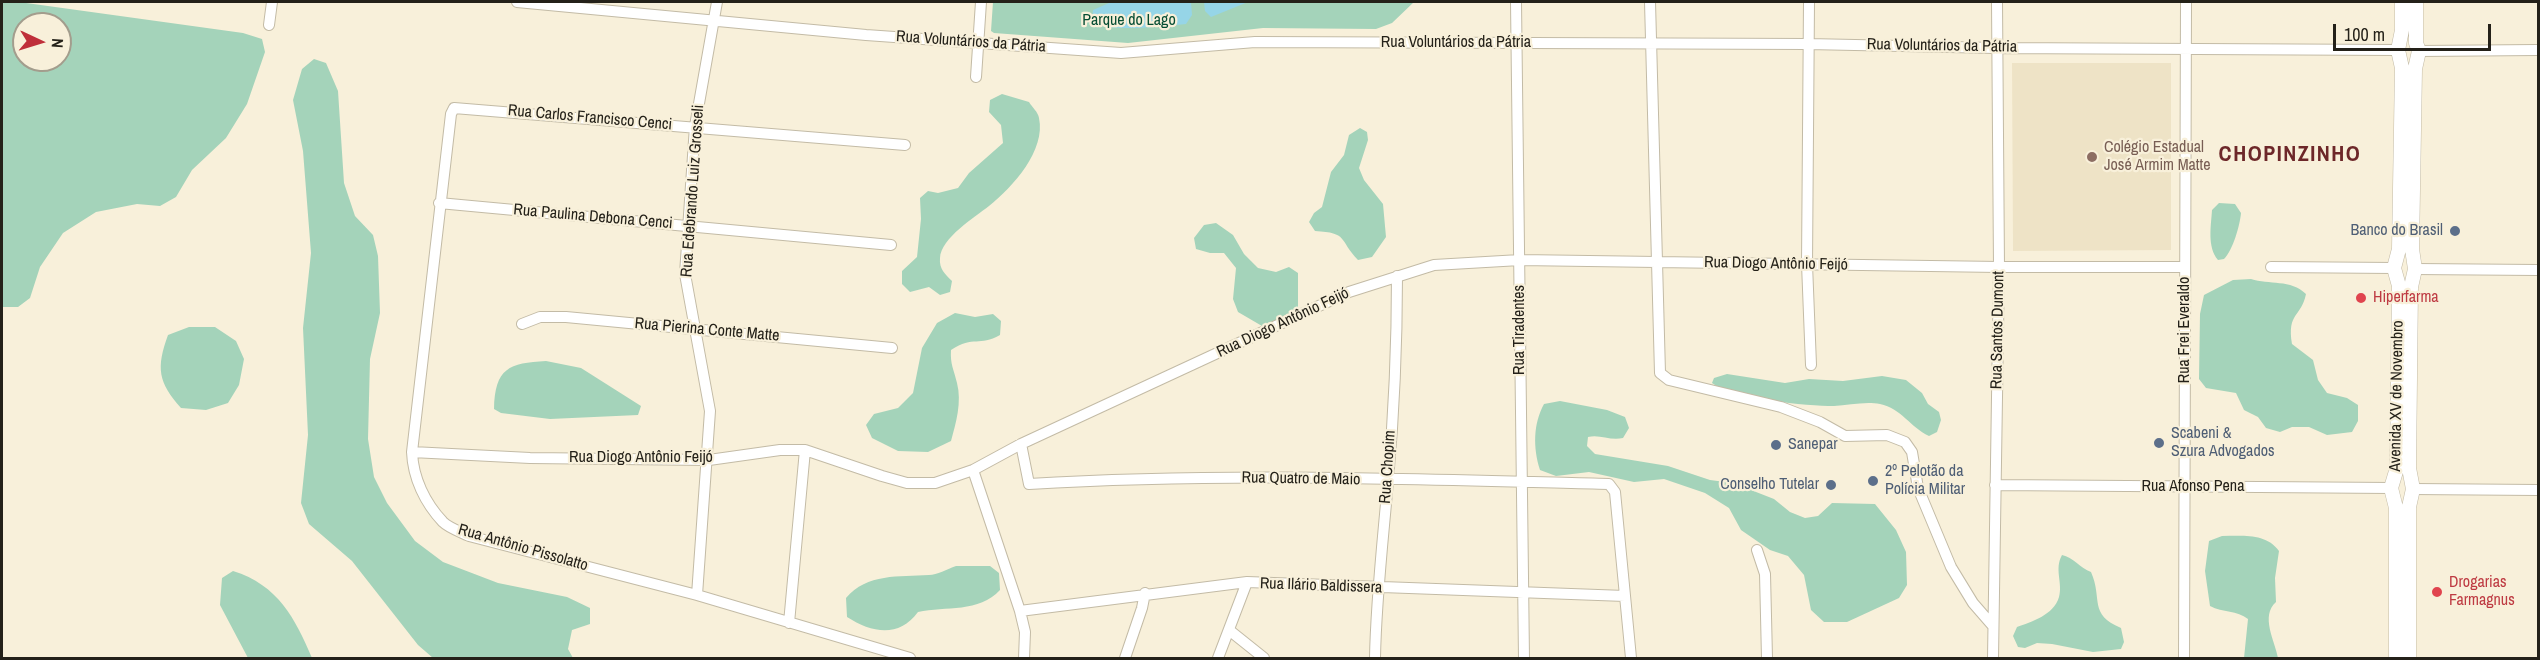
<!DOCTYPE html>
<meta charset="utf-8">
<style>
body{margin:0}
#map{position:relative;width:2540px;height:660px;overflow:hidden;background:#f8f0da;font-family:"Archivo Narrow",sans-serif}
canvas{display:block}
.frame{position:absolute;inset:0;border:3px solid #242119;pointer-events:none}
.north{position:absolute;left:12px;top:12px;width:60px;height:60px;box-sizing:border-box;background:#f8f0da;border:2px solid #a39d8d;border-radius:50%;rotate:94deg;font-size:16px;font-weight:700;line-height:24px;text-align:center;color:#242119}
.north::after{content:'';display:block;margin:auto;width:21px;height:27px;background:#bf2f3a;clip-path:polygon(50% 0,100% 100%,50% 72%,0 100%)}
.scale{position:absolute;left:2333px;top:24px;width:158px;height:27px;box-sizing:border-box;border:3px solid #242119;border-top:0;padding-left:8px;font-size:18px;line-height:21px;white-space:nowrap;color:#242119;-webkit-text-stroke:4px #f8f0da;paint-order:stroke}
</style>
<div id="map">
<canvas width="2540" height="660"></canvas>
<div class="frame"></div>
<div class="north">N</div>
<div class="scale">100 m</div>
</div>
<script>
const context = document.querySelector('canvas').getContext('2d');
context.lineJoin = 'round';
function fill(path, color) { context.fillStyle = color; context.fill(path, 'evenodd'); }
function trace(path, color, width, dash) { context.strokeStyle = color; context.lineWidth = width; context.lineCap = dash ? 'butt' : 'round'; context.setLineDash(dash || []); context.stroke(path); }
function write(font, color, halo, rows, align = 'center') {
  context.font = font + ' "Archivo Narrow",sans-serif'; context.lineWidth = 4.5; context.setLineDash([]); context.textBaseline = 'middle'; context.strokeStyle = halo; context.fillStyle = color; for (const [text, x, y, turn = 0] of rows) {
    context.save(); context.translate(x, y); context.rotate((+turn || 0) * Math.PI / 180); context.textAlign = isNaN(turn) ? turn : align; if (halo) context.strokeText(text, 0, 0); context.fillText(text, 0, 0); context.restore();
  }
}
fill(new Path2D(`
 M2012 63H2171V250L2013 251Z`), '#eee3c6');
fill(new Path2D(`
 M2 2H19L243 33 262 39 265 52 247 104 226 138 192 170 176 197 160 206 137 204 96 212 63 233 40 267 30 298 18 307H2ZM24 24H60V60H24Z
 M993 2H1414L1392 23 1376 29 1263 28 1128 43 994 33 991 31Z
 M314 59 326 63 338 91 344 183 355 216 373 235 378 256 380 313 370 359 368 439 374 477 387 503 415 541 443 562 498 583 567 597 590 608V624L572 630 568 649 573 658H433L418 645 352 561 309 524 301 503 308 435 303 328 311 253 303 151 293 100 302 69Z
 M1002 94 1029 102C1032 107 1038 112 1039 118 1046 150 1013 187 989 206 975 217 941 238 940 258 939 269 945 274 952 281L950 292 940 295 929 287 910 292 902 284V271L917 257 921 219 920 198 928 191 938 193 958 188 969 173 1003 143 1001 125 989 112 990 100Z
 M1360 128 1367 132 1368 140 1359 168 1364 180 1383 204 1386 237 1372 257 1358 260C1338 239 1349 233 1315 231L1309 222 1314 213 1322 207 1331 172 1344 155 1349 135Z
 M2219 203 2235 204 2241 213C2240 225 2233 250 2224 259L2218 260C2207 247 2211 226 2212 210Z
 M1216 223 1233 235 1244 254 1258 268 1276 272 1289 267 1298 273V308L1277 322 1262 326 1238 312 1233 299 1236 268 1224 253H1210L1196 249 1194 238 1204 225Z
 M2251 279C2269 285 2291 279 2306 294 2301 318 2287 312 2292 344L2313 360 2318 380 2327 393 2347 398 2358 405V421L2352 432 2327 435 2309 427H2292L2280 432 2266 428 2258 417 2244 410 2236 393 2206 388 2199 379 2200 314 2204 295 2233 280Z
 M955 313 975 317 993 314 1001 321 1000 335C979 347 974 335 951 350 950 364 954 370 957 383 962 402 956 423 951 441L928 452 898 451 872 438 866 425 874 414 898 408 913 393 922 348 937 323Z
 M189 327H215L236 341 244 359 239 385 228 403 206 410 181 408C158 382 156 368 168 335Z
 M546 361 581 368 641 406 638 415 550 419 501 413 494 409C495 368 509 363 546 361Z
 M1727 374 1785 383 1809 379 1843 381 1882 376 1906 380 1922 393 1928 404 1939 412 1941 420 1937 432 1929 436C1910 427 1901 408 1880 404 1866 401 1849 405 1834 406 1807 406 1733 399 1712 383L1714 378Z
 M1560 401 1607 410 1625 417 1629 428 1623 438C1610 441 1600 434 1588 437L1587 446 1595 454 1668 466 1710 480 1733 483 1774 499 1790 512 1805 518 1818 516 1832 503 1875 504 1896 530 1906 552 1907 585 1899 598 1847 622H1824L1811 610 1804 575 1788 556 1770 550 1741 530 1729 508 1705 493 1664 479 1634 482 1589 472 1556 476 1540 470C1533 448 1533 424 1544 404Z
 M2222 536C2243 536 2266 533 2279 551L2275 578 2276 602C2260 616 2275 641 2278 658H2244L2248 619C2237 610 2223 613 2210 606L2205 571 2209 541Z
 M2062 555C2073 557 2080 568 2091 572 2103 599 2088 614 2121 628L2124 642 2121 649 2093 652 2052 644 2037 643 2025 648 2018 647 2013 636 2017 627C2031 622 2054 615 2059 597 2063 583 2054 569 2062 555Z
 M956 566H990L999 573 1000 590C979 613 946 606 918 612 899 638 872 633 847 617L846 598C867 573 899 577 929 575 937 575 947 569 956 566Z
 M233 571C278 585 295 618 312 658H248L220 605 222 578Z`), '#a4d3ba');
fill(new Path2D(`
 M1191 2 1192 15 1186 24C1165 26 1106 34 1092 20L1093 10 1109 3 1121 2Z
 M1204 2H1248L1211 17 1205 11Z`), '#96d5e7');
const minor = new Path2D(`
 M517 2 866 35 1121 53 1255 42 1808 44 1996 48 2398 50
 M1516 2 1524 658
 M1650 2 1660 373 1669 380 1781 407 1820 422 1845 436 1887 435 1905 442 1912 452 1918 488 1951 567 1973 603 1993 626
 M1809 2 1807 264 1811 365
 M269 25 272 2
 M2419 51 2538 50
 M976 77 981 2
 M905 145 454 108 451 114 412 452C413 478 425 503 443 522 449 528 461 532 469 536L697 595 910 658
 M439 203 891 245
 M2271 267 2394 268
 M2415 269 2538 270
 M522 324 540 317H566L892 348
 M1021 444 1029 484C1222 472 1416 479 1609 484L1615 492 1631 658
 M412 452 530 458 709 460 780 450H805L882 476 907 483H935L973 470 1021 444 1349 292 1434 265 1520 260 1999 267H2185
 M973 470 1020 611 1025 632 1024 658
 M1995 485 2391 488
 M2413 489 2538 490
 M1757 550 1765 574 1767 658
 M697 595 710 411 685 274 695 126 717 2
 M1020 611 1247 582 1625 596
 M789 623 805 450
 M1229 630 1264 658
 M1125 658 1142 608 1145 593
 M1218 658 1247 582
 M1375 658C1376 599 1383 540 1388 481 1394 413 1397 344 1397 276
 M1993 658 1999 267 1997 2
 M2184 658 2186 2`);
const major = new Path2D(`
 M2396 658V508L2391 488 2397 468 2399 286 2394 268 2399 249 2402 68 2398 50 2402 30V2
 M2409 658V507L2413 489 2409 468 2411 287 2415 269 2412 249 2415 69 2419 51 2416 43V2`);
trace(minor, '#c3bba6', 12);
trace(major, '#c3bba6', 15);
trace(minor, '#fff', 10);
trace(major, '#fff', 14);
for (const [x, y, r, color] of [
 [2092,157,6,"#8d6e63"],
 [2455,231,6,"#5c6f8a"],
 [2361,298,6,"#e0444e"],
 [2159,443,6,"#5c6f8a"],
 [1776,445,6,"#5c6f8a"],
 [1873,481,6,"#5c6f8a"],
 [1831,485,6,"#5c6f8a"],
 [2437,592,6,"#e0444e"]
]) { const dot = new Path2D(); dot.arc(x, y, r, 0, 2 * Math.PI); context.fillStyle = color; context.fill(dot); trace(dot, '#f8f0da', 2); }
write('16px', '#054d33', '#f8f0da', [
 ["Parque do Lago",1129,21]
]);
write('16px', '#242119', '#f8f0da', [
 ["Rua Voluntários da Pátria",971,42,4],
 ["Rua Voluntários da Pátria",1456,43],
 ["Rua Voluntários da Pátria",1942,46,1],
 ["Rua Carlos Francisco Cenci",590,118,5],
 ["Rua Edebrando Luiz Grosseli",693,191,-86],
 ["Rua Paulina Debona Cenci",593,217,5],
 ["Rua Diogo Antônio Feijó",1776,264,1],
 ["Rua Diogo Antônio Feijó",1283,323,-25],
 ["Rua Pierina Conte Matte",707,330,5],
 ["Rua Tiradentes",1520,330,-90],
 ["Rua Santos Dumont",1998,330,-89],
 ["Rua Frei Everaldo",2185,330,-90],
 ["Avenida XV de Novembro",2397,396,-89],
 ["Rua Diogo Antônio Feijó",641,458],
 ["Rua Chopim",1388,467,-86],
 ["Rua Quatro de Maio",1301,479,1],
 ["Rua Afonso Pena",2193,487],
 ["Rua Antônio Pissolatto",523,548,16],
 ["Rua Ilário Baldissera",1321,586,2]
]);
write('16px', '#785e54', '#f8f0da', [
 ["Colégio Estadual",2104,148],
 ["José Armim Matte",2104,166]
], 'left');
write('16px', '#4e5e75', '#f8f0da', [
 ["Banco do Brasil",2443,231,"right"],
 ["Scabeni &",2171,434],
 ["Szura Advogados",2171,452],
 ["Sanepar",1788,445],
 ["2º Pelotão da",1885,472],
 ["Polícia Militar",1885,490],
 ["Conselho Tutelar",1819,485,"right"]
], 'left');
write('16px', '#be3a42', '#f8f0da', [
 ["Hiperfarma",2373,298],
 ["Drogarias",2449,583],
 ["Farmagnus",2449,601]
], 'left');
context.letterSpacing = '1.5px';
write('bold 22px', '#6d2729', '#f8f0da', [
 ["CHOPINZINHO",2290,155]
]);
context.letterSpacing = '0px';
</script>
